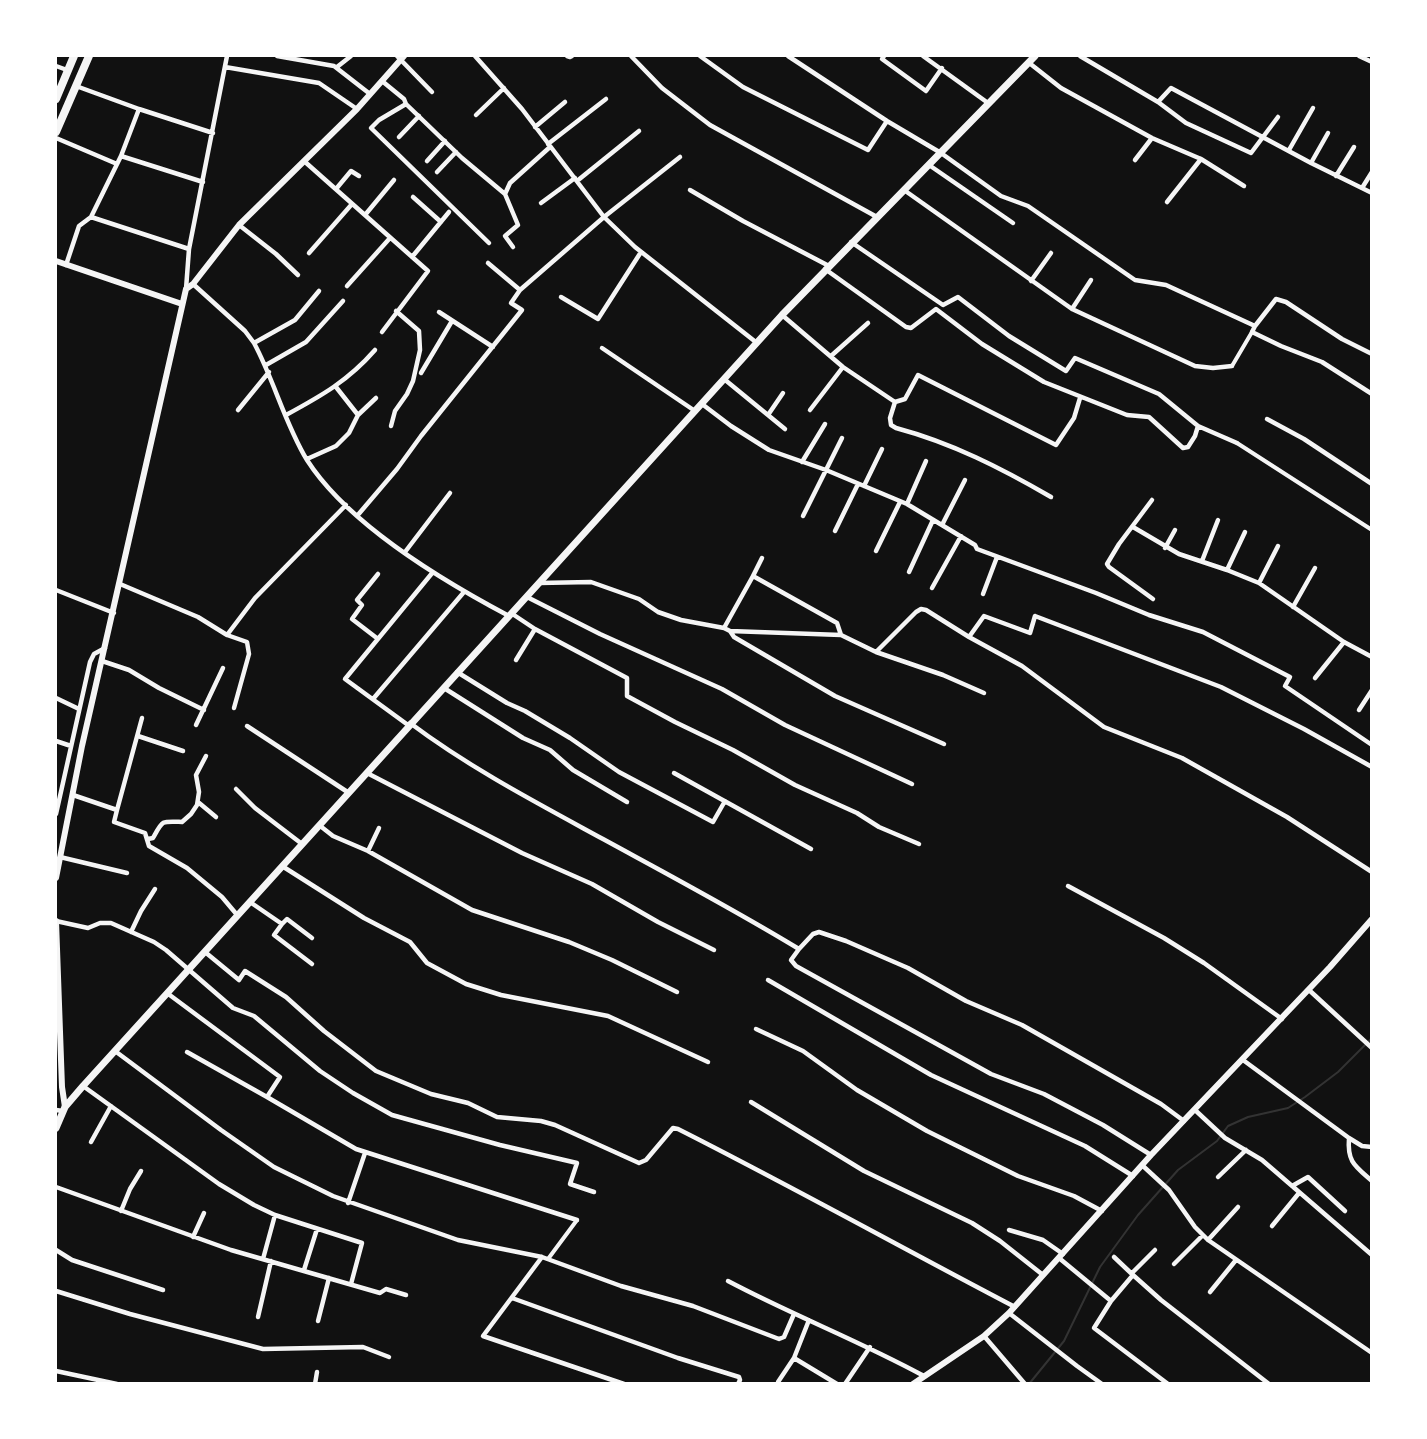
<!DOCTYPE html>
<style>
body{margin:0}
#map{position:relative;width:1427px;height:1439px;overflow:hidden;background:#111;font-family:Raleway,sans-serif}
canvas{display:block}
.frame{position:absolute;inset:0;border:57px solid #fff;pointer-events:none}
</style>
<div id="map">
<canvas width="1427" height="1439"></canvas>
<div class="frame"></div>
</div>
<script>
const context = document.querySelector('canvas').getContext('2d');
context.lineJoin = 'round';
function trace(path, color, width, dash) { context.strokeStyle = color; context.lineWidth = width; context.lineCap = dash ? 'butt' : 'round'; context.setLineDash(dash || []); context.stroke(path); }
trace(new Path2D(`
 M1029 1384 1064 1341 1100 1267 1138 1215 1178 1170 1217 1141 1228 1126 1248 1117 1288 1108 1305 1097 1338 1072 1372 1038`), '#333', 2);
trace(new Path2D(`
 M1232 366 1252 332
 M1237 443 1372 530
 M548 1259 577 1220`), '#f5f5f5', 4);
trace(new Path2D(`
 M277 56 334 66 370 94
 M397 56 432 92
 M475 56 522 109 604 217 635 247 757 343
 M567 56 570 57 572 56
 M631 56 662 88 710 125 877 217
 M700 56 743 87 868 150 887 121
 M788 56 887 121 941 153 1001 196 1028 206 1135 280 1166 285 1255 326 1276 299 1286 302 1342 339 1372 354
 M884 56 882 59 926 91 942 68
 M923 56 988 103
 M1080 56 1158 102 1186 123 1251 153 1278 117
 M1359 56 1372 62
 M1028 62 1061 88 1152 138 1201 159 1244 186
 M56 66 67 70
 M225 67 319 83 357 109
 M337 67 351 56
 M382 81 404 99 406 104 462 158 505 194
 M76 86 139 109 213 133
 M1158 102 1171 88 1311 163 1372 193
 M406 104 379 120 371 128 489 243
 M476 115 504 88
 M535 127 565 102
 M399 137 419 116
 M56 138 117 164
 M548 144 606 99
 M1289 150 1313 108
 M121 156 203 182
 M1135 160 1152 138
 M304 161 428 271 382 332
 M427 161 445 141
 M1311 163 1328 133
 M929 165 1013 223
 M437 172 456 152
 M1336 176 1354 147
 M577 181 639 131
 M1362 188 1372 172
 M336 189 351 171 359 176
 M690 190 743 221 829 266
 M904 190 1072 309 1195 366 1213 368 1232 366
 M413 197 441 222
 M1167 202 1201 159
 M541 203 575 178
 M365 215 394 180
 M91 217 189 249
 M239 225 276 254 298 275
 M851 242 943 305 958 297 1009 336 1066 371 1075 358 1159 394 1198 426 1237 443
 M513 247 505 236 518 225 505 194 510 183 550 147
 M309 253 352 204
 M412 257 449 212
 M488 263 520 290
 M66 265 79 226 91 217 121 156 139 109
 M825 269 906 327 911 328 936 309 982 344 1044 382 1127 415 1149 417 1183 448 1188 447 1195 436 1198 426
 M1031 281 1051 253
 M193 284 245 331 254 343C274 380 285 424 307 460 348 524 443 581 509 616
 M347 286 390 238
 M186 289 189 249 227 56
 M561 297 598 319 641 252
 M1072 309 1091 280
 M439 312 493 347
 M782 315 843 367 895 402 905 399 918 375 1056 445 1074 418 1080 398
 M1255 326 1252 332 1281 346 1322 362 1372 394
 M254 343 295 320 319 291
 M602 348 695 411
 M831 356 868 323
 M266 365 306 342 343 301
 M421 373 452 321
 M724 379 785 429
 M336 387 358 415
 M895 402 890 418 891 425 896 428C952 443 1001 468 1051 497
 M702 404 731 426 769 450 826 470 907 504 975 545 977 549 1096 593 1149 615 1203 632 1290 677 1285 686 1372 745
 M238 410 269 372
 M810 410 843 367
 M286 415C321 396 348 381 375 350
 M768 415 783 393
 M1267 419 1304 439 1372 484
 M391 426 395 411 407 394 413 381 420 350 419 331 396 311
 M307 459 336 446 349 433 358 415 376 398
 M802 462 825 424
 M864 486 882 449
 M1152 500 1119 544 1107 564 1109 567 1153 599
 M907 504 926 461
 M357 516 397 469 421 436 522 310 511 303 520 290 604 217 680 157
 M803 516 842 438
 M942 525 965 480
 M1133 527 1179 554 1227 570 1259 583 1344 642 1372 657
 M835 531 858 484
 M1165 548 1175 530
 M876 551 900 502
 M405 552 450 493
 M1202 561 1218 520
 M1227 570 1245 532
 M909 572 933 520
 M378 574 357 600 362 605 352 619 378 639
 M753 576 762 558
 M539 583 591 582 639 599 658 612 681 620 724 628 730 631 841 635 876 652 943 675 984 693
 M1259 583 1278 546
 M120 584 198 617 227 635 255 598 346 505
 M932 588 961 536
 M56 590 114 613
 M983 594 997 557
 M527 597 600 634 722 689 785 725 912 784
 M1293 607 1315 568
 M511 613 535 629 627 678V696L675 722 733 750 795 785 857 813 879 827 919 844
 M724 628 753 576 837 623 841 635
 M730 631 734 637 835 696 944 744
 M227 635 247 642 249 654 234 708
 M969 637 984 616 1030 633 1035 616 1221 687 1304 729 1372 767
 M876 652 916 612 921 609 926 610 969 637 1022 666 1104 727 1182 758 1287 817 1372 872
 M516 660 535 629
 M102 661 129 670 159 688 204 710
 M457 672 507 703 525 711 570 738 619 772 713 822 725 801
 M1315 678 1344 642
 M444 688 523 738 550 750 573 770 627 802
 M56 698 79 709
 M373 699 464 592
 M1359 710 1372 690
 M410 723C470 768 537 803 603 839 669 875 735 910 799 949L791 960 796 966 991 1074 1044 1094 1103 1125 1151 1155
 M196 725 223 668
 M408 725 345 679 433 572
 M247 726 349 793
 M138 736 183 751
 M56 741 71 746
 M367 773 522 853 592 884 658 922 714 950
 M674 773 811 849
 M236 789 255 808 302 844
 M73 795 117 810 114 822 145 833 149 846 187 868 222 897 238 916
 M198 802 216 817
 M117 810 142 718
 M56 814 90 662 94 654 105 648
 M319 825 333 836 368 851 472 910 569 942 612 960 677 992
 M148 839 153 838C163 820 161 821 182 822L191 814 197 805 199 792 196 775 206 756
 M368 851 379 828
 M60 857 127 873
 M282 866 364 918 410 942 427 963 466 984 501 995 608 1016 708 1062
 M1068 886 1164 938 1204 963 1282 1019
 M250 902 282 924 274 935 312 964
 M56 921 88 928 100 923H111L154 942 166 950 233 1008 254 1016 320 1071 353 1093 392 1115 500 1145 577 1163 570 1184 594 1192
 M282 924 287 919 312 938
 M131 932 141 911 155 889
 M799 949 813 934 819 932 846 941 908 968 966 1001 1022 1025 1066 1050 1161 1104 1184 1121
 M205 952 239 980 245 971 286 997 324 1031 376 1071 431 1094 468 1103 497 1117 541 1121 555 1125 639 1163 646 1160 673 1128 678 1129C791 1186 902 1248 1015 1307
 M768 980 931 1075 1085 1146 1133 1176
 M1309 990 1372 1048
 M167 993 280 1077 267 1097 356 1149 577 1220
 M756 1029 803 1051 857 1090 927 1131 1018 1176 1074 1196 1102 1211
 M115 1051 221 1130 274 1167 333 1196 458 1240 542 1257 621 1286 693 1306 779 1339 784 1337 794 1314
 M187 1052 267 1097
 M1243 1060 1349 1138 1362 1146 1372 1147
 M83 1086 219 1184 254 1205 275 1215 362 1243 351 1284
 M751 1102 864 1171 972 1223 1000 1241 1043 1275
 M56 1110 63 1111
 M1195 1110 1225 1138 1262 1160 1372 1255
 M1349 1138C1347 1162 1355 1166 1372 1181
 M91 1142 111 1106
 M1143 1166 1169 1190 1195 1227 1208 1240 1372 1353
 M1218 1177 1246 1150
 M1292 1186 1308 1177 1345 1211
 M56 1187 231 1250 380 1293 386 1289 406 1295
 M348 1203 365 1153
 M121 1211 130 1189 141 1171
 M1272 1226 1299 1193
 M1009 1230 1043 1240 1063 1254
 M193 1237 204 1213
 M1208 1240 1238 1207
 M56 1250 72 1260 163 1290
 M542 1257 483 1336 624 1384
 M1114 1257 1133 1275
 M1059 1258 1111 1301
 M263 1259 275 1215
 M1174 1264 1203 1235
 M304 1270 317 1229
 M1132 1273 1155 1250
 M728 1281C792 1315 860 1341 924 1376
 M56 1291 130 1314 263 1349 363 1347 389 1357
 M1210 1292 1236 1260
 M512 1298 678 1358 739 1377 740 1380 738 1384
 M1009 1313 1077 1366 1102 1384
 M258 1317 271 1261
 M809 1320 794 1358 837 1384
 M318 1321 329 1278
 M984 1336 1025 1384
 M56 1371 117 1384
 M778 1382 794 1358
 M315 1384 317 1372
 M845 1384 870 1347
 M1168 1384 1094 1328 1111 1301 1133 1275 1161 1300 1269 1384`), '#f5f5f5', 4.5);
trace(new Path2D(`
 M56 261 182 304
 M56 878 82 746 186 289 193 284 239 225 357 109 404 56
 M56 921 62 1087 65 1107
 M913 1384 984 1336 1009 1313 1151 1155 1330 967 1372 919`), '#f5f5f5', 6);
trace(new Path2D(`
 M56 1128 65 1107 83 1086 782 315 1035 56`), '#f5f5f5', 7);
trace(new Path2D(`
 M56 99 74 56
 M56 132 89 56`), '#f5f5f5', 8);
</script>
